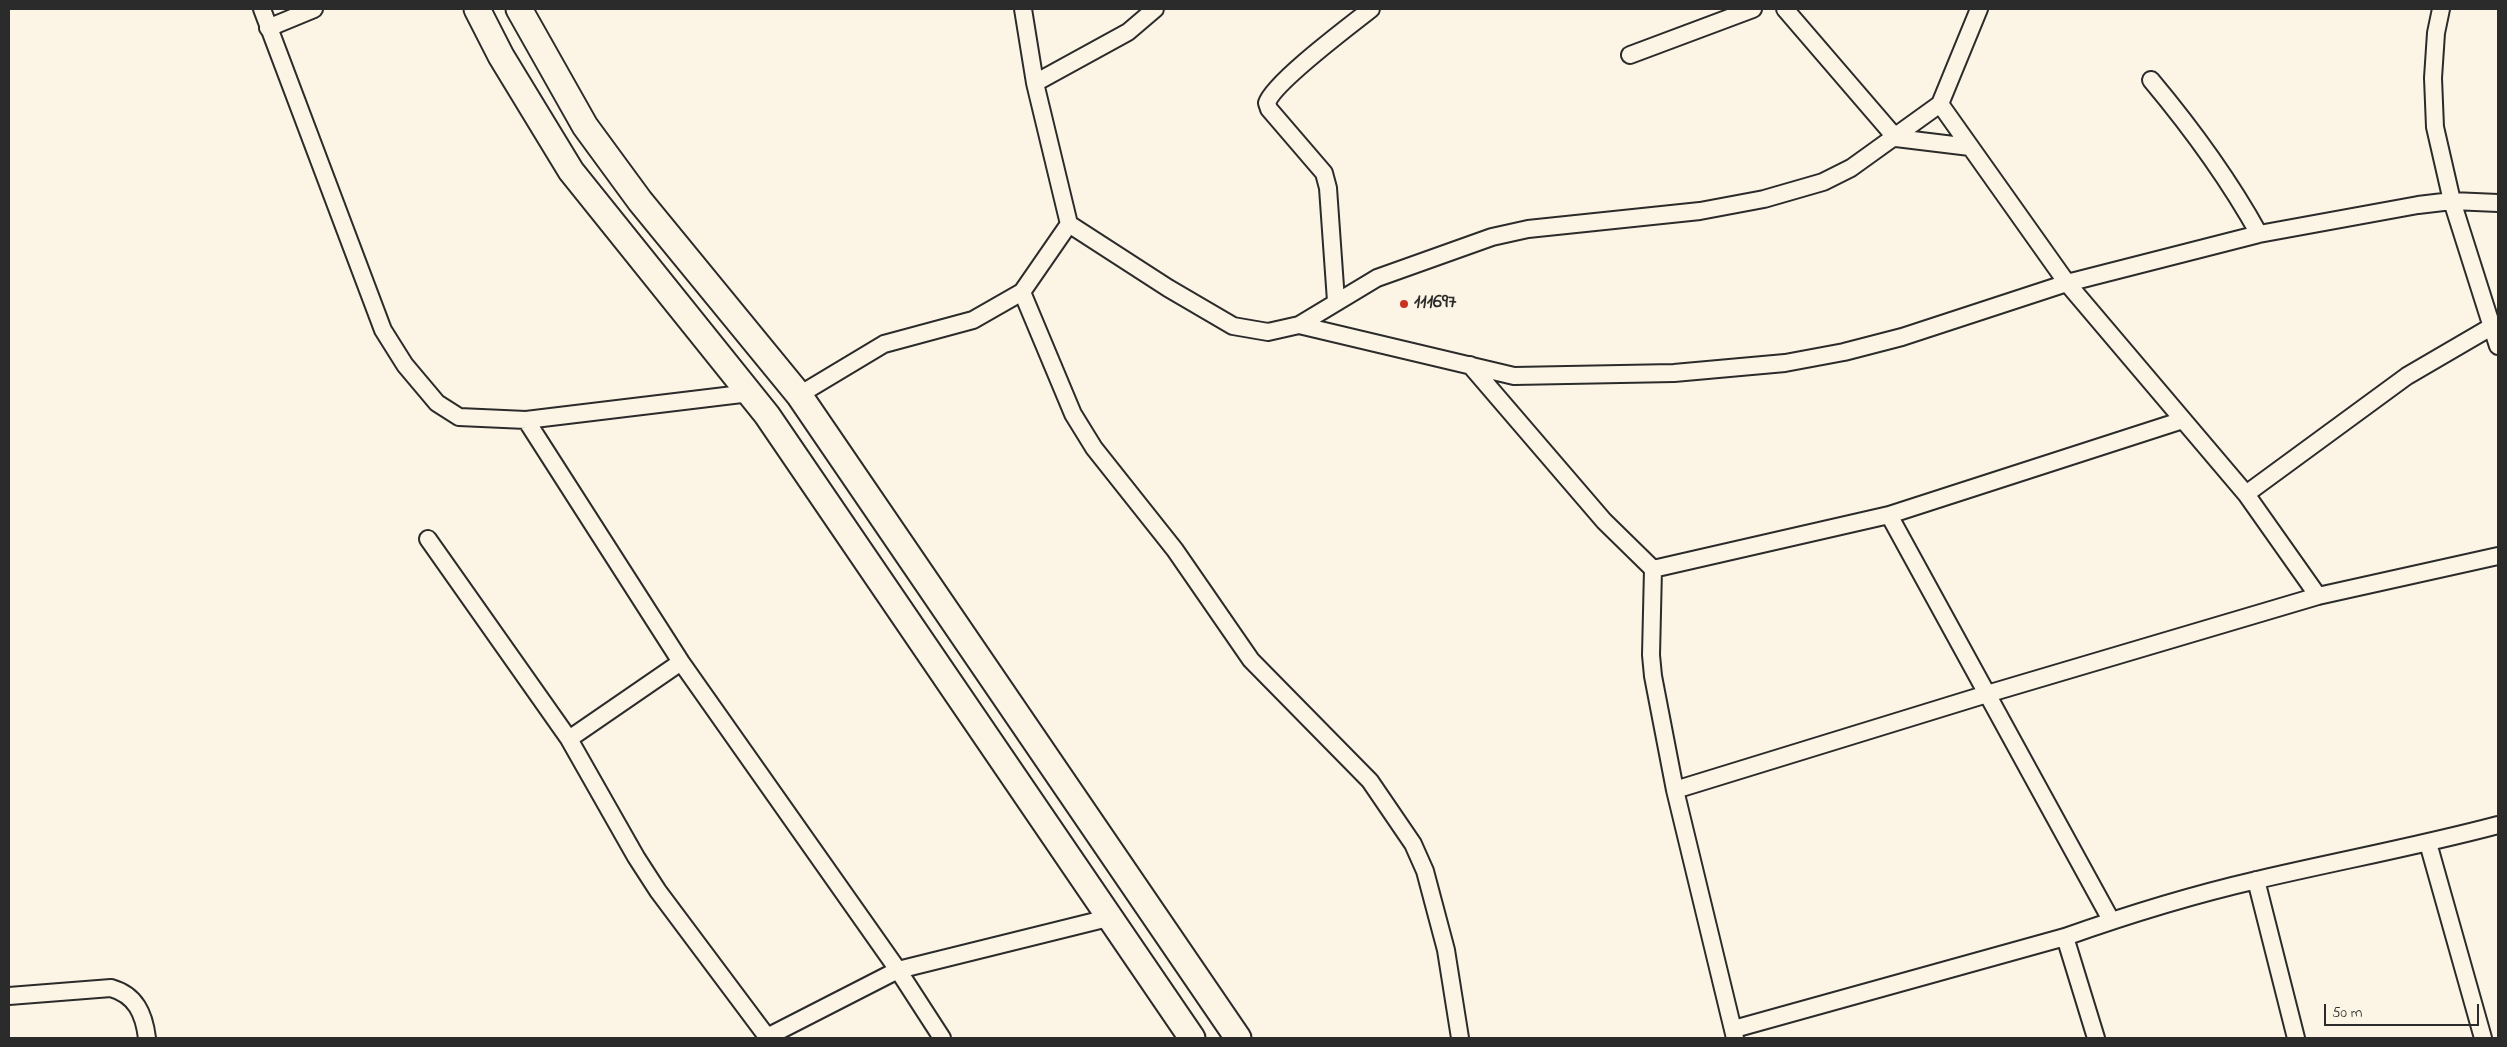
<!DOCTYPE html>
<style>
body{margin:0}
#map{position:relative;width:2507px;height:1047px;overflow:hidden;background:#fcf5e5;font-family:"Indie Flower",sans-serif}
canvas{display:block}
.frame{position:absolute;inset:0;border:10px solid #2b2b2b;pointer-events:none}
.scale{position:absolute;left:2324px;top:1004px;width:155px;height:22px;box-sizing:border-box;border:2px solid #2b2b2b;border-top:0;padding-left:6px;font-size:15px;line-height:18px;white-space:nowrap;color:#2b2b2b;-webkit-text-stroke:4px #fcf5e5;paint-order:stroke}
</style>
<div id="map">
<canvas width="2507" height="1047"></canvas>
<div class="frame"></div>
<div class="scale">50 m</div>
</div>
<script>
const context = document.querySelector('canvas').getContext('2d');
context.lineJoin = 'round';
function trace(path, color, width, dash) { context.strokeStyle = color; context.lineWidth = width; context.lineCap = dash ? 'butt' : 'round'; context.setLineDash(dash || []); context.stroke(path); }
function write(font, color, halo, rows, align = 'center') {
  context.font = font + ' "Indie Flower",sans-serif'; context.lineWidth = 4.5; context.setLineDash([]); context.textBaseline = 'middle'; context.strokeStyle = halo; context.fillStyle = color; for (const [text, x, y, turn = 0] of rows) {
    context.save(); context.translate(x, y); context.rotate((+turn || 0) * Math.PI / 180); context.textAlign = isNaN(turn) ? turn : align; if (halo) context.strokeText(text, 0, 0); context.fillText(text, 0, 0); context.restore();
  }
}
const minor = new Path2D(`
 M262 9 383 330 405 365 437 403 459 417 526 420 750 393
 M1023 9 1035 83 1069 224 1168 288 1233 326 1268 332 1299 325 1377 278 1492 237 1528 229 1700 211 1764 199 1823 182 1851 168 1940 104 1979 9
 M1785 9 1896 138 1970 147
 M2441 9 2436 33 2433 78 2435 127 2452 201 2498 346
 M268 28 314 9
 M1630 55 1753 9
 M2151 80C2192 129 2228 178 2259 234
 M1035 83 1128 32 1155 9
 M1940 104 2067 283 2246 494 2318 596
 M1022 292 1073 414 1094 448 1175 550 1251 660 1370 781 1413 844 1425 871 1446 950 1460 1038
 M1336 301 1328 188 1324 173 1269 109 1267 103C1274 82 1351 25 1371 9
 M1299 325 1514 376 1674 373 1785 363 1844 352 1902 337 2067 283 2259 234 2418 205 2452 201 2498 203
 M1470 365 1604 521 1653 569 1651 655 1653 676 1675 790 1735 1038
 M799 395 884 344 973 320 1022 292 1069 224
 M526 420 681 662 898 970 942 1038
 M2246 494 2407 376 2491 327
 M1889 515 2111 920
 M428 539 569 739 636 857 658 891 768 1038
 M1653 569 1889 515 2183 420
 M569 739 681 662
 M1675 790 1987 694 2318 596 2498 556
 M2428 843 2483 1038
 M2256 880 2296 1038
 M2065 937 2096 1038
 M9 996 111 988C136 995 144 1014 147 1038
 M1734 1029 2065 937C2127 915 2192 895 2257 880 2338 861 2419 846 2498 825
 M767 1037 898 970 1108 918`);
const primary = new Path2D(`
 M477 9 501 56 571 171 767 415 1192 1038
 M519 9 585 126 640 201 799 395 1238 1038`);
trace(minor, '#2b2b2b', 20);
trace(primary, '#2b2b2b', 29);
trace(minor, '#fcf5e5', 16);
trace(primary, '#fcf5e5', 25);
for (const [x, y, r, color] of [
 [1404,304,5,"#c8321e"]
]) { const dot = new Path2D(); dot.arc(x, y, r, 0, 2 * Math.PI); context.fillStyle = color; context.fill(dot); trace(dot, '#fcf5e5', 2); }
write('bold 20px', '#2b2b2b', '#fcf5e5', [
 ["111697",1414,304]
], 'left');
</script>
